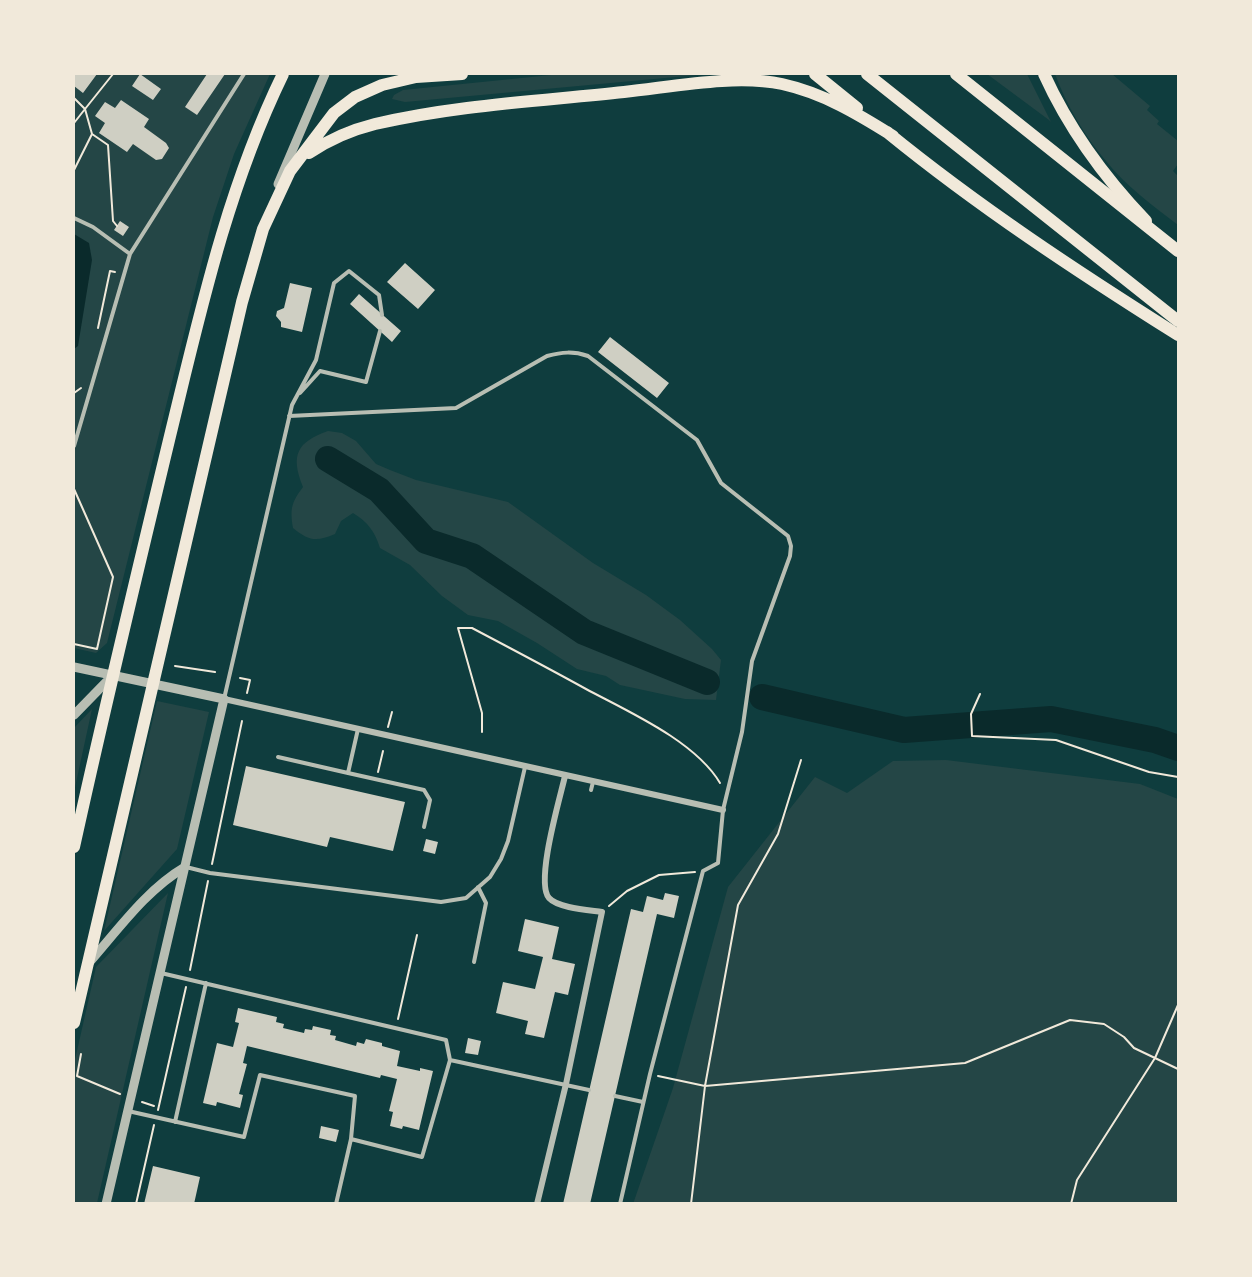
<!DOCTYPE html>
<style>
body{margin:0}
#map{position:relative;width:1252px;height:1277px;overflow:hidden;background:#0f3d3e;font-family:"IBM Plex Sans",sans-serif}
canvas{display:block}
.frame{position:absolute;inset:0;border:75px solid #f1e9da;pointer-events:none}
</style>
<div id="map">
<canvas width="1252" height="1277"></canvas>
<div class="frame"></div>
</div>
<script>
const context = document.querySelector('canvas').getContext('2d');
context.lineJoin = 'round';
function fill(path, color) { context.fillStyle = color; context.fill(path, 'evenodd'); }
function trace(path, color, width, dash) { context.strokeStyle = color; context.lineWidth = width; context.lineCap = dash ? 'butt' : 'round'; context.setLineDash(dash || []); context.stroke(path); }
fill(new Path2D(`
 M74 74H270L234 154 213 217 107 643 96 653 74 648Z
 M561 74H708L405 102 392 99 394 95 403 90Z
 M987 74H1027L1051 122 1049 120Z
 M1055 74H1112L1150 106 1147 110 1159 121 1157 124 1178 141V164L1173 171 1178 176V225C1153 206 1126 186 1106 161 1085 137 1066 104 1055 74Z
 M328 431 342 433 356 441 376 464 390 470 416 480 508 502 593 563 646 595 680 620 712 649 721 660 716 700 685 699 620 685 606 676 577 669 537 643 498 621 468 615 442 596 410 565 380 548C375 532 368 522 353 513L341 521 335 534C316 542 309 541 293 528 290 509 291 503 303 487 290 455 297 442 328 431Z
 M157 701 209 712 177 849 104 931Z
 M92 709 74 792V728Z
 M946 760 1140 784 1178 799V1203L633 1204 673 1088 728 887 815 777 847 793 893 761Z
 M168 893 97 1203 74 1204V1064L96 967Z`), '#244646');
fill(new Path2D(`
 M74 234 89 243 92 260 78 346 74 349Z`), '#0a2a2b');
trace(new Path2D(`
 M328 459 379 490 426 541 472 556 584 632 707 682
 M762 697 904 730 1051 719 1155 740 1178 748`), '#0a2a2b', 26);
fill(new Path2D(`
 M74 74H97L83 93 74 86Z
 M140 74 161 89 153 100 132 86Z
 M207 74H225L197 115 185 107Z
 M121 100 149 119 144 127 166 143 169 148 162 159 156 160 133 144 127 152 99 133 105 123 95 116 105 102 115 108Z
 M120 221 129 227 123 236 114 230Z
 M405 263 435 290 418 309 387 282Z
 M290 283 312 288 302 332 281 327V322L276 316 277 311 284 308Z
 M359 294 401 331 392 342 350 304Z
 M610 337 669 383 657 398 598 352Z
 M246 766 405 802 393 851 330 837 327 847 233 825Z
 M426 839 438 842 435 854 423 851Z
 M665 893 679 896 674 918 657 914 590 1204H563L631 909 643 912 647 896 663 900Z
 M525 919 559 927 552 959 575 964 568 995 555 992 544 1038 525 1034 528 1021 496 1013 503 982 535 989 543 957 518 951Z
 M238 1008 277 1017 276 1022 284 1024 283 1028 304 1033 305 1029 312 1030 313 1026 331 1030 330 1035 336 1036 335 1040 356 1046 357 1042 364 1044 366 1039 382 1043V1046L400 1051 397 1066 420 1071V1068L433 1071 419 1130 403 1126 402 1129 390 1126 393 1112 389 1111 397 1079 381 1075 380 1078 247 1046 243 1063 247 1064 239 1094 243 1095 240 1108 217 1102 216 1106 203 1103 217 1043 233 1047 239 1023 235 1022Z
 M468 1038 481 1041 478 1055 465 1053Z
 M321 1126 339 1130 336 1142 319 1138Z
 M153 1166 200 1177 194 1204H144Z`), '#cfcfc3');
trace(new Path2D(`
 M74 98 85 109 74 123
 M92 134 108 145 113 221 117 226
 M74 170 92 134 85 109 113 74
 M98 328 110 271 115 272
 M74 393 81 388
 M74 489 113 577 97 649 74 644
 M175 666 215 672
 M240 678 250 680 247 693
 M980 694 971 714 972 736 1056 740 1149 772 1178 777
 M388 727 392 712
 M482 732V713L458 628H472C510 648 548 668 586 689 629 712 695 741 720 783
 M378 772 383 751
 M212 864 242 721
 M609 906 627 891 659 875 695 872
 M190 970 208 881
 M398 1019 417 935
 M81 1054 77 1076 120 1094
 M658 1076 705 1086 965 1063 1070 1020 1104 1024 1124 1037 1134 1048 1178 1069
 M142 1102 154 1106
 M158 1110 186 987
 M136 1204 154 1125
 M691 1204 705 1086 738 905 778 834 801 760
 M1071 1204 1077 1180 1155 1058 1178 1005`), '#f1e9da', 2);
trace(new Path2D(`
 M74 218 93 227 130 254
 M300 393 320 371 366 382 380 331
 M289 416 456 408 547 356C562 352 573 351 588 356L697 440 721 483 788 536 791 546 790 556 752 661 742 732 723 810 718 863 703 871 650 1074 620 1204
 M74 446 130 254 244 74
 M224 699 292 405 316 360 334 283 349 271 379 295 382 315
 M278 757 348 773 358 729
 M348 773 424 790 430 800 424 827
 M591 790 593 782
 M186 867 210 873 441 902 466 898 490 877 501 859 508 841 525 767
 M474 962 486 903 478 887
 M161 973 446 1040 450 1060 589 1090
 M615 1096 643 1102
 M128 1111 244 1137 260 1075 355 1096 351 1139 422 1157 450 1060
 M175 1122 206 983
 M336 1204 351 1139`), '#b8beb3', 4);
trace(new Path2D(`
 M224 699 723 810
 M537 1204 566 1084 602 912C588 910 558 908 549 898 535 882 560 798 565 776`), '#b8beb3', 6);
trace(new Path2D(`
 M278 184 325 74
 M74 667 224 699 106 1204
 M74 715 112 676
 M88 964C118 930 146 890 185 867`), '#b8beb3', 9);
trace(new Path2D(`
 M815 74 857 108
 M1044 74C1069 129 1104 177 1146 221
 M887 132C979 207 1078 272 1178 335
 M309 153C330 139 351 130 375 124 456 105 541 101 624 92 672 87 735 74 782 84 823 93 858 114 893 136
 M74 847C104 710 137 573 170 436 200 313 227 189 283 74
 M74 1023 242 302 263 229 290 171 334 113 355 97 382 85 416 77 462 74`), '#f1e9da', 12);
trace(new Path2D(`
 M867 74 1178 321
 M956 74 1178 251`), '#f1e9da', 12);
</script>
